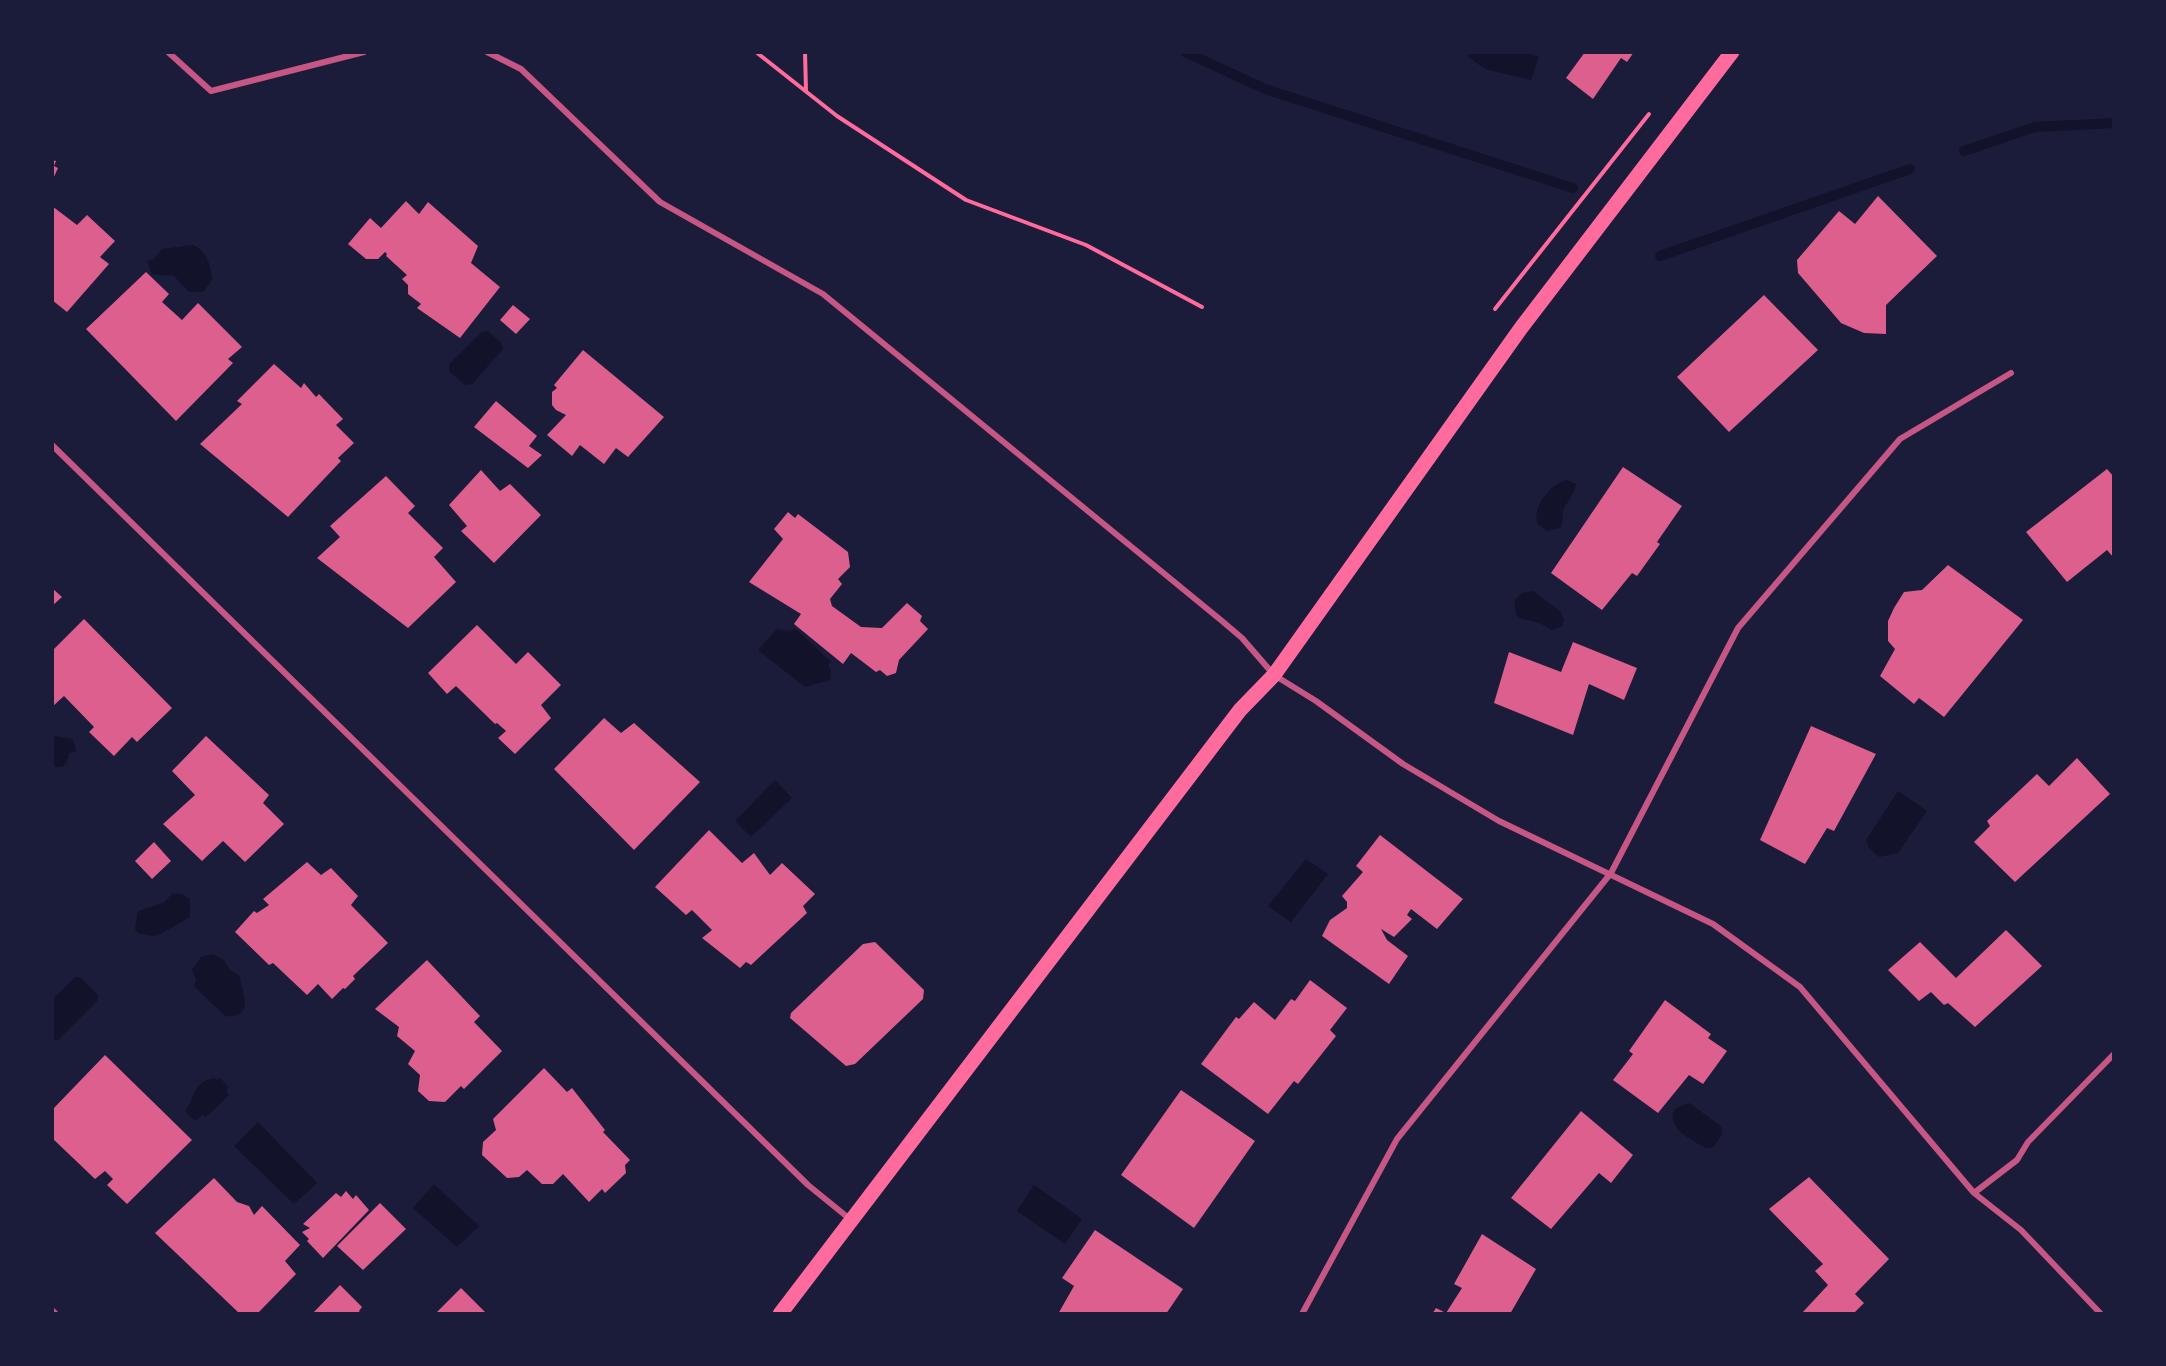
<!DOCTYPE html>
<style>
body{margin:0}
#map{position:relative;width:2166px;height:1366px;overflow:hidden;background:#1b1b3a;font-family:Manrope,sans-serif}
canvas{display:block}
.frame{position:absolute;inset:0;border:54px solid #1b1b3a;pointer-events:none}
</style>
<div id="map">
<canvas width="2166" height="1366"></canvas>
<div class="frame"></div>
</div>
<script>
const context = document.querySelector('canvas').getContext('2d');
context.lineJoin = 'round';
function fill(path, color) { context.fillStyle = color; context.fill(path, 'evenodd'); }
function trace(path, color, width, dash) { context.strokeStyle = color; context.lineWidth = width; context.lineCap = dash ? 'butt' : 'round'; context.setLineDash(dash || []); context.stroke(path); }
fill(new Path2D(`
 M1525 52 1539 57 1531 80 1485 69 1467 56 1471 53Z
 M193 245C207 251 211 266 212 280L203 292H189L174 276 152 274 147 261 153 260 162 249Z
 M488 331 501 343 503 349 472 384 465 385 449 371V364L482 332Z
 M1567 480 1576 484C1574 495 1569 499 1564 508 1561 515 1565 521 1560 528L1547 531 1538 524C1531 507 1551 483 1567 480Z
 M1533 591 1560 611 1564 620 1562 626 1552 630C1548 628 1544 625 1539 623 1524 617 1513 624 1515 600L1522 593Z
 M777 629 787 631 796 629 831 662 828 665 831 670 830 680 805 687 758 650Z
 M53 736 73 739 76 751 69 753 67 762 62 767H53Z
 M775 780 792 798 751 837 735 821Z
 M1898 791 1927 811 1898 853 1879 857 1869 848 1866 840Z
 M1306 859 1328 874 1291 922 1268 906Z
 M173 893 182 894 190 899V917L159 935 153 936 138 933 135 929 138 911 163 903Z
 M212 954 224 960 230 970 239 975C242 991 256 1019 225 1016L194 986 196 980 192 969 201 957Z
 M75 977H80L98 995V1000L58 1040H53V999Z
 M214 1078 217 1080 220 1078 229 1087 226 1091 229 1095 206 1117 202 1115 195 1121 185 1111C196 1098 191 1083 214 1078Z
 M1689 1103 1721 1126 1722 1134 1714 1147 1706 1148C1692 1140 1665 1128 1675 1109Z
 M258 1122 317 1183 294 1204 234 1146Z
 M434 1184 479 1226 457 1247 413 1208Z
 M1034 1185 1082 1219 1065 1244 1017 1211Z`), '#12122b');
trace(new Path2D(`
 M1185 52 1265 89 1573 188
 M1964 151 2035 127 2114 123
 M1660 256 1910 169`), '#12122b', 10);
fill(new Path2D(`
 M1585 52H1634L1627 62 1621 58 1593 99 1566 78Z
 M52 160 56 161 54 166 58 168 52 181Z
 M1878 196 1937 256 1886 305V334L1864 333 1841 323 1798 273 1797 260 1839 211 1855 224Z
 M406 201 419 214 428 202 478 246 471 263 500 287 460 338 417 308 421 304 408 294V285L402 279 407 275 386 256 387 254 385 252 378 259H366L348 244 370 218 381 228Z
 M52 206 77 225 87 215 115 241 100 257 109 264 67 312 52 300Z
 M146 272 169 294 162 302 182 320 198 303 242 347 228 359 233 363 176 421 86 329Z
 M1764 295 1818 350 1729 432 1677 377Z
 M513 305 530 319 516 334 500 320Z
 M583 350 664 417 628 457 616 448 604 464 580 445 572 456 547 435 566 415 556 410 552 405V392L557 388 554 385Z
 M274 364 301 388 304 383 316 397 319 394 343 419 336 425 354 443 338 458 341 461 288 517 200 444 242 404 237 401Z
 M496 401 537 436 529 446 542 455 528 468 474 427Z
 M1623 467 1682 506 1657 542 1660 544 1637 576 1632 573 1602 610 1551 573Z
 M2107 469 2114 477V558L2107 550 2067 582 2026 532Z
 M481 470 500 491 510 484 541 515 494 563 461 531 467 526 449 505Z
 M386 476 415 506 408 513 443 548 434 557 456 582 408 628 317 558 340 537 330 526Z
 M788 512 795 518 798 514 848 552 850 567 838 579 842 584 830 599 832 606 861 627 882 628 907 603 922 616 920 621 928 629 899 660 896 673 887 676 880 670 876 672 851 653 843 664 794 624 801 614 749 582 783 539 774 529Z
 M1948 565 2023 620 1944 717 1919 698 1914 704 1880 676 1895 649 1888 641V621L1894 608 1904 592 1922 590Z
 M52 588 62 597 52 606Z
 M84 619 172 708 137 742 132 737 114 756 89 732 94 727 64 696 52 707V651Z
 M477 625 516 664 528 652 561 685 541 705 551 718 515 754 498 738 506 731 497 723 495 724 456 686 447 694 428 673Z
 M1573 642 1637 668 1624 700 1589 684 1573 735 1494 703 1509 652 1561 672Z
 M604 718 621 733 634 723 700 782 634 850 554 769Z
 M1811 726 1876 754 1834 831 1827 828 1805 864 1760 840Z
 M206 736 269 795 263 803 284 824 245 862 223 841 202 861 163 824 195 795 172 771Z
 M2077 758 2110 794 2015 882 1974 842 1990 826 1987 821 2037 774 2049 786Z
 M709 830 742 863 754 853 770 875 782 863 815 894 803 906 807 913 751 965 746 962 740 968 702 938 712 930 692 910 686 915 655 887Z
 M1380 835 1463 899 1437 929 1411 909 1407 915 1412 919 1394 937 1381 929 1387 940 1408 956 1389 984 1322 936 1330 920 1347 908V902L1342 896 1363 872 1356 866Z
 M154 842 171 861 152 879 135 861Z
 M307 862 321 875 331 868 358 896 351 905 388 943 353 976 355 979 345 989 343 988 332 999 318 984 307 995 273 963 269 965 235 932 254 911 257 913 269 905 263 899Z
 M2006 930 2042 966 1975 1027 1948 1003 1944 1005 1931 992 1919 1001 1888 970 1920 942 1956 978Z
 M875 942 924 990 923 999 855 1064 846 1066 790 1018 791 1013 863 944Z
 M427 960 480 1016 474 1022 502 1051 464 1089 461 1086 445 1102 429 1101 418 1091 420 1075 408 1064 415 1051 397 1036 399 1027 375 1009Z
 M1310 980 1347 1008 1330 1030 1336 1036 1298 1084 1294 1081 1268 1114 1201 1064 1236 1017 1239 1019 1254 1002 1275 1020 1291 999 1295 1001Z
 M1665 1000 1711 1034 1708 1038 1727 1051 1703 1084 1689 1075 1658 1113 1613 1080 1633 1054 1629 1051Z
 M105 1055 192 1140 127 1204 107 1185 113 1179 105 1171 95 1179 52 1138V1110Z
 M544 1068 567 1092 572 1088 605 1130 603 1132 630 1160 625 1165 626 1173 605 1193 602 1189 589 1202 563 1174 553 1184H542L527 1170 519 1177 507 1178 482 1155 483 1142 496 1130 493 1119Z
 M1181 1090 1255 1141 1194 1228 1121 1175Z
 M1581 1111 1633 1155 1611 1183 1599 1173 1551 1229 1511 1198Z
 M1809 1177 1889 1259 1855 1294 1864 1303 1853 1314H1801L1828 1285 1815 1271 1823 1264 1769 1209Z
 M214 1178 237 1202 249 1206 254 1215 262 1206 300 1245 285 1261 296 1274 257 1314H240L155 1233Z
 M346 1191 353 1199 356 1195 369 1210 323 1258 307 1241 309 1239 302 1232 310 1228 303 1224 336 1193 341 1197Z
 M380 1203 406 1229 363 1270 337 1246Z
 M1095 1230 1183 1289 1166 1314H1058L1074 1286 1062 1278Z
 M1482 1234 1536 1269 1510 1314H1432L1436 1308 1446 1313 1462 1288 1454 1284Z
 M340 1285 362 1307 359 1311 361 1314H312Z
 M461 1288 487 1314H435Z`), '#dd5f8e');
trace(new Path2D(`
 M756 52 837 116 966 200 1086 245 1202 307
 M805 52 806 91
 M1495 309 1649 114`), '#ff6b9d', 4);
trace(new Path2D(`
 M168 52 211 91 364 52
 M487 52 521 69 660 202 823 294 1222 621 1242 638 1274 675 1316 701 1403 764 1499 821 1713 924 1800 987 1974 1193 2021 1230 2101 1314
 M52 445 808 1185 851 1220
 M1974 1193 2017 1160 2028 1142 2114 1054
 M52 1310 56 1314
 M1302 1314 1397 1139 1611 873 1738 628 1900 439 2011 373`), '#c65784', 6);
trace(new Path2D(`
 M780 1314 1240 710 1274 675 1521 328 1732 52`), '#ff6b9d', 15);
</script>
